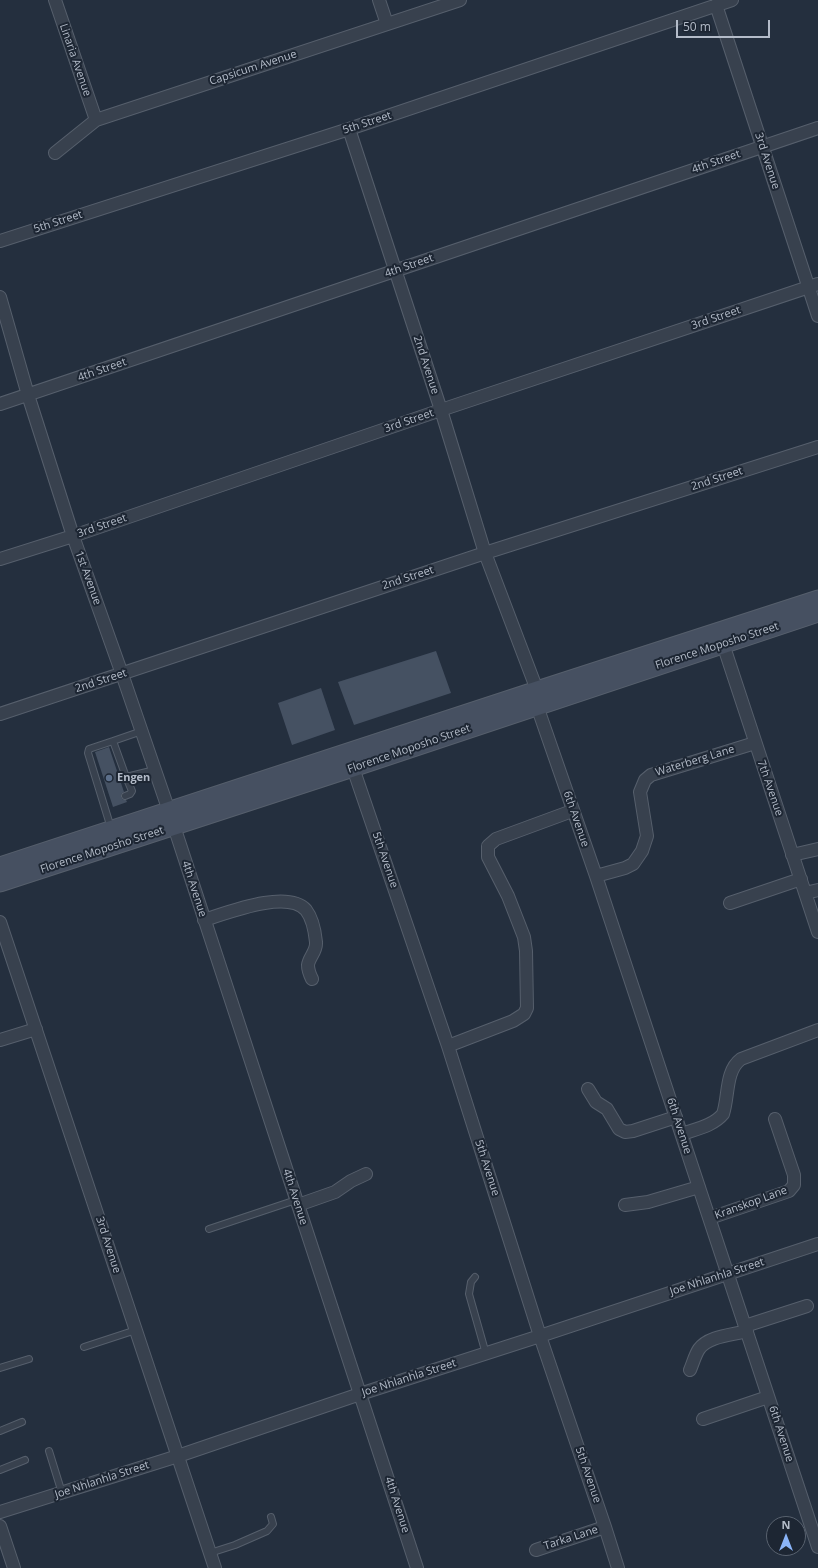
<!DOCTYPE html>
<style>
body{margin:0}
#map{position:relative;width:818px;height:1568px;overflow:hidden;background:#242f3e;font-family:"Open Sans",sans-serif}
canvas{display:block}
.north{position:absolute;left:766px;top:1516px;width:40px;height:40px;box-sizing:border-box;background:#1d2633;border:1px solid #59626f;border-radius:50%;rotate:0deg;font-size:11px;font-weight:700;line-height:16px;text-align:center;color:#b4bcc9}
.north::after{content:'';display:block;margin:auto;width:14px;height:18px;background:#8ab4f8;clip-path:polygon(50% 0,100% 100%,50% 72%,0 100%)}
.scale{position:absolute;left:676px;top:20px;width:94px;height:18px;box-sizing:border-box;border:2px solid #b4bcc9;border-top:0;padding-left:5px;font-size:12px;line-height:14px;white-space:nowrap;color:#b4bcc9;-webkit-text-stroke:3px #1d2633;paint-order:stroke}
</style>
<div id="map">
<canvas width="818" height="1568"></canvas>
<div class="north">N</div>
<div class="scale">50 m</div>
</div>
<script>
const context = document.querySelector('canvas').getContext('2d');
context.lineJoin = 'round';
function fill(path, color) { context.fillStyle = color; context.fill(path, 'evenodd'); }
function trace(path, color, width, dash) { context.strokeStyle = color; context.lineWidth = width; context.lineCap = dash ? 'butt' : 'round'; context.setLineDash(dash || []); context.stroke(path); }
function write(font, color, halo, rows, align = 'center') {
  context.font = font + ' "Open Sans",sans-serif'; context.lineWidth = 4; context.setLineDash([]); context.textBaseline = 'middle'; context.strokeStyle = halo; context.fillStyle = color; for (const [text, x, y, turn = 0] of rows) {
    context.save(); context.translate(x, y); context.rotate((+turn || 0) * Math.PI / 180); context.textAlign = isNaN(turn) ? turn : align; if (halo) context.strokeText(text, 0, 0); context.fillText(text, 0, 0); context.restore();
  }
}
fill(new Path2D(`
 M436 651 451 693 354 725 338 682Z
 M321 688 335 730 292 745 278 703Z
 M109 747 124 792 121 794V797L123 800H126L127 802 113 807 95 752Z`), '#455162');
const lane = new Path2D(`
 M142 731 113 741 126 777 155 770
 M125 796 130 794 132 791 126 777
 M111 828 88 753 89 749 113 741
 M209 1229 296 1200
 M475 1277 471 1282 469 1294 486 1354
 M84 1347 136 1330
 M0 1368 29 1359
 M0 1431 22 1422
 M49 1451 62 1493
 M0 1470 25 1460
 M210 1553 235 1545 267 1531 273 1524 271 1517`);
const street = new Path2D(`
 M55 0 96 120
 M379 0 387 24
 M716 5 818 316
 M349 129 441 410 485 553 537 690
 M55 153 96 120 460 0
 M0 241 349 129 732 0
 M0 297 28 395 73 536 122 674 169 811 417 1568
 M0 404 818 128
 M0 559 73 536 441 410 818 284
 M723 644 818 932
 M537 706 596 876 818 1547
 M0 714 485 553 818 447
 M353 768 448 1046 540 1336 605 1527 618 1568
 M792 855 818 849
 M596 876 625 868 633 864 642 851 647 836 640 792 645 780 651 775 755 743
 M805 893 818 890
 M730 903 801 879
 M204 920C227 913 287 889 306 910 313 919 315 932 316 942 317 951 309 957 308 965 308 970 310 975 312 979
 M0 922 215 1568
 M0 1040 36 1029
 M448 1046 513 1021 524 1014 527 1008 526 951 524 937 508 896 488 857V846L496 839 572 811
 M588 1089 596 1102 607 1109 619 1129 625 1132 633 1131 676 1117
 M682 1134C696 1129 713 1126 723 1114 729 1096 725 1071 741 1059L818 1030
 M298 1205 335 1192 351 1181 366 1174
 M625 1205 648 1202 699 1187
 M710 1218 789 1191 794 1185V1175L775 1119
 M745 1326 807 1306
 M690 1370C693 1363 695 1355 699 1349 708 1336 732 1335 747 1331
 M703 1419 768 1397
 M0 1512 178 1456 360 1394 540 1336 818 1244
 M0 1526 14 1568
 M536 1550 605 1527`);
const secondary = new Path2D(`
 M0 866 537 690 818 599
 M0 883 353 768 818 613`);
trace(lane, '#565f6c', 8);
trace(street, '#565f6c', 14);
trace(secondary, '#565f6c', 19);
trace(lane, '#38414e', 6);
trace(street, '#38414e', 12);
trace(secondary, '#465061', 17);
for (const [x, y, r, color] of [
 [109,778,4,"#5c6f8a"]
]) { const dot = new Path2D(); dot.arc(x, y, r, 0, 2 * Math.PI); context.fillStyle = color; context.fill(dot); trace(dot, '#1d2633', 1.5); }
write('11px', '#b4bcc9', '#1d2633', [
 ["Linaria Avenue",75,60,71],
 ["Capsicum Avenue",253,68,-18],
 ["5th Street",367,123,-18],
 ["3rd Avenue",767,161,72],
 ["4th Street",716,162,-19],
 ["5th Street",58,222,-18],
 ["4th Street",409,266,-19],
 ["3rd Street",716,318,-19],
 ["2nd Avenue",426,365,72],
 ["4th Street",102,370,-19],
 ["3rd Street",409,421,-19],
 ["2nd Street",717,479,-18],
 ["3rd Street",102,526,-19],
 ["1st Avenue",88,578,70],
 ["2nd Street",408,578,-18],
 ["Florence Moposho Street",717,646,-18],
 ["2nd Street",101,681,-18],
 ["Florence Moposho Street",409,749,-19],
 ["Waterberg Lane",695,761,-17],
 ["7th Avenue",770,788,71],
 ["6th Avenue",576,819,71],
 ["Florence Moposho Street",102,850,-18],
 ["5th Avenue",385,860,71],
 ["4th Avenue",194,889,72],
 ["6th Avenue",679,1126,72],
 ["5th Avenue",487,1168,72],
 ["4th Avenue",295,1197,72],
 ["Kranskop Lane",751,1203,-20],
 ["3rd Avenue",108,1245,72],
 ["Joe Nhlanhla Street",717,1277,-18],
 ["Joe Nhlanhla Street",409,1378,-18],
 ["6th Avenue",781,1434,72],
 ["5th Avenue",588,1475,71],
 ["Joe Nhlanhla Street",102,1480,-18],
 ["4th Avenue",397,1505,72],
 ["Tarka Lane",571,1538,-18]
]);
write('bold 11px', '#b4bcc9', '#1d2633', [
 ["Engen",117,778]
], 'left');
</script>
